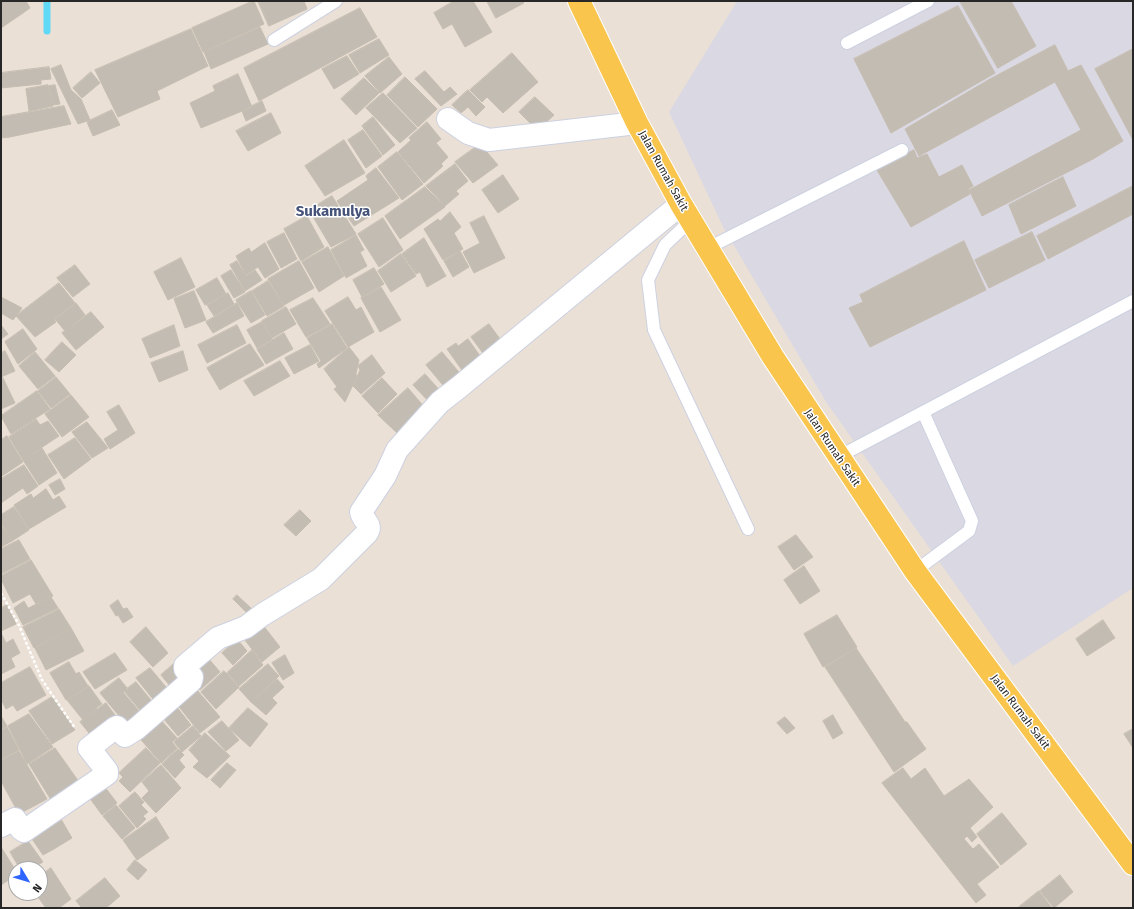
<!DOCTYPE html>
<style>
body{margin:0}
#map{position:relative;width:1134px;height:909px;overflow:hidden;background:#ebe0d6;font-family:"Fira Sans",sans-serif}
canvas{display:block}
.frame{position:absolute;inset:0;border:2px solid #272727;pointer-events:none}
.north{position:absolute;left:8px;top:861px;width:40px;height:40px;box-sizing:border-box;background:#fff;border:1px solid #a9a9a9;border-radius:50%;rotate:128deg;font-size:11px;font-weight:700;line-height:16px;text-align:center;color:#272727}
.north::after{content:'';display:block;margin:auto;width:14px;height:18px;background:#2f65ff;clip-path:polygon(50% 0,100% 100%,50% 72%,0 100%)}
</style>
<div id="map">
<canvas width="1134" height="909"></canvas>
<div class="frame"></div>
<div class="north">N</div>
</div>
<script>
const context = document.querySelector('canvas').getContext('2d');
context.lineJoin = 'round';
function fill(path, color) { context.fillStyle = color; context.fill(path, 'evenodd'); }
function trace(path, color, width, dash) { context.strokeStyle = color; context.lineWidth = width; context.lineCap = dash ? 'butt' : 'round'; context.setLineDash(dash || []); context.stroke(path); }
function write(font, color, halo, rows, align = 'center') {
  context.font = font + ' "Fira Sans",sans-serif'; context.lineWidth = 3; context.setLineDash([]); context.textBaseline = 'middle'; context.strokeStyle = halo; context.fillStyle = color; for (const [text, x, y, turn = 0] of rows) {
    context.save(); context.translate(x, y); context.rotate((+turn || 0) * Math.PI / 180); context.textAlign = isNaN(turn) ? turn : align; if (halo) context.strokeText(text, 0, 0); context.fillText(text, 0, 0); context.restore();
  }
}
fill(new Path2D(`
 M737 1H1133V588L1013 666 826 402 723 227 669 112Z`), '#dad8e2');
trace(new Path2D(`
 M47 1V31`), '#60d9f6', 7);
const building = new Path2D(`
 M1 1H17L23 13 1 28Z
 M17 1H26L30 8 23 13Z
 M253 1H254L264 24 203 52 192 28Z
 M258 1H304L307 9 269 26Z
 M454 1H473L492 32 465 47 452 24 443 29 434 13Z
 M487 1H522L524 3 496 18Z
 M960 1H1011L1036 46 998 68Z
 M958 6 995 73 891 133 854 59Z
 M360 8 377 37 259 101 244 68Z
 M260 27 268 44 211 69 204 52Z
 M191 29 208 66 157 91 160 99 118 117 95 70Z
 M379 39 389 55 360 73 349 55Z
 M1055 45 1068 71 1081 65 1123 141 1093 159 982 216 969 190 1081 130 1055 82 919 156 905 129 990 79Z
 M1133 49V140L1095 69Z
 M512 53 538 82 503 113 487 97 482 102 470 90Z
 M347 56 359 74 334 89 322 69Z
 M389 57 402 74 380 93 365 76Z
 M61 65 71 90 81 99 90 120 78 124 51 69Z
 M49 67 51 79 41 80V84L1 88V73Z
 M425 71 444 92 450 87 457 94 441 106 415 79Z
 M91 72 100 83 82 98 73 88Z
 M238 74 252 107 201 128 190 103 215 91 213 86Z
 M405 77 437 109 418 127 387 95Z
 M364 78 379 93 356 115 341 99Z
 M48 85 53 106 29 111 26 89Z
 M55 85 60 104 53 105 49 86Z
 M468 90 485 107 476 116 468 107 461 113 452 105Z
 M383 93 417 128 400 143 366 108Z
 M535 97 554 115 540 128 534 127 519 112Z
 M262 101 266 111 246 121 242 111Z
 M64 106 71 124 10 137 1 138V117Z
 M112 110 120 125 93 136 87 122Z
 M271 113 281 133 248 151 236 131Z
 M373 117 395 145 383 155 362 126Z
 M427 122 441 139 436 143 448 157 441 164 443 166 424 183 398 152 411 140 409 138Z
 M363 130 382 156 366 168 348 140Z
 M344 140 365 173 325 196 305 166Z
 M480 144 498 165 473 183 455 162Z
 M914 150 917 158 927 154 939 177 962 165 973 186 968 189 970 194 911 227 877 170Z
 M397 152 423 184 402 200 378 167Z
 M455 164 468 181 456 191 459 194 445 206 426 186Z
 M376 168 399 198 354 226 337 201 368 180 366 176Z
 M503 175 519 199 498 213 482 190Z
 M1063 177 1076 206 1021 234 1009 205Z
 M1133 186V214L1048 259 1037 236Z
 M425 187 445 207 400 239 385 216Z
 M332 196 356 234 331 247 309 210Z
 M450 212 461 227 454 233 463 249 443 260 424 229 438 219 440 221Z
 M307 216 324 247 301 261 284 229Z
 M484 216 505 258 474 273 463 252 480 243 470 223Z
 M383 218 403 250 379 267 358 234Z
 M1032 232 1045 260 989 288 975 260Z
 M284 233 297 259 281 268 267 242Z
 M356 235 364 250 360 252 367 266 346 278 331 250Z
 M424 238 446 276 427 287 420 272 416 274 402 254Z
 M964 241 986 290 870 347 849 308 863 302 860 295Z
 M265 243 279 269 265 278 258 267 246 275 236 256 249 248 251 252Z
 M328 247 344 276 319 292 302 262Z
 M460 251 469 267 453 277 444 261Z
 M401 254 416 276 391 292 378 271Z
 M181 258 195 287 168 300 154 272Z
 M237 261 246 276 255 270 262 280 245 291 230 265Z
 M299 261 314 288 284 305 268 279Z
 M75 265 90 284 73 297 57 278Z
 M374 268 384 284 362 297 353 280Z
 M231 270 245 292 234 298 221 276Z
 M217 278 226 294 205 305 196 290Z
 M268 281 284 306 267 316 252 291Z
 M59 283 75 303 54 319 56 322 35 337 16 316Z
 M381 287 401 320 380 332 361 298Z
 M194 291 206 320 193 325 176 298Z
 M251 291 265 315 251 323 236 300Z
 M228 293 234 304 214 316 207 305Z
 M1 297 22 308 13 320 1 313Z
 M348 297 356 310 361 307 374 332 348 347 325 311Z
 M176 298 193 325 185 328 174 299Z
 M313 298 330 324 306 337 290 310Z
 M76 303 85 315 65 331 55 319Z
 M237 303 244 316 213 333 206 322Z
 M286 307 296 324 272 338 262 321Z
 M91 312 104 327 76 350 62 333Z
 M262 322 272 339 257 348 247 330Z
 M332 324 347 348 319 368 317 364 321 361 307 338Z
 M489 324 503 343 485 356 471 337Z
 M1 325 8 334 1 339Z
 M174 325 180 346 150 358 142 339Z
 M237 325 246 343 207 363 198 345Z
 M23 329 37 349 18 364 5 342Z
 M284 333 293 349 266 364 257 349Z
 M468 339 483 360 464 373 447 349 456 343 458 346Z
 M62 342 76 355 59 372 45 360Z
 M250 344 264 365 230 384 216 363Z
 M310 345 319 361 294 374 285 358Z
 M349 347 359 360 356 374 357 376 345 402 334 389 337 387 324 369Z
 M5 351 15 371 1 377V353Z
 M183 351 188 370 159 382 151 363Z
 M35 352 55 376 38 389 19 366Z
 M442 352 463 377 447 390 426 365Z
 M372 355 385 373 361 394 353 386 360 370 358 366Z
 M280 361 290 376 254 396 244 381Z
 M216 363 230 384 220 390 207 368Z
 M425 374 443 394 432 405 413 385Z
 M56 377 70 394 51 408 38 391Z
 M3 378 15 403 1 409V379Z
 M382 378 397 394 378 413 362 396Z
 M408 388 426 409 397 433 378 415Z
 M37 391 50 409 11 434 1 416Z
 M71 395 89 417 62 437 45 414Z
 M119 405 135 433 110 449 104 439 118 430 107 412Z
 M36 419 40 425 48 421 59 436 23 460 9 437Z
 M87 422 108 448 92 458 72 432Z
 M7 436 23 462 2 476 1 440Z
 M75 438 91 459 64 479 48 455Z
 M42 448 57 473 39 485 23 460Z
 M24 465 38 486 27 494 23 488 1 503V479Z
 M60 479 65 489 55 495 49 485Z
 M46 489 53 500 59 496 66 507 29 529 14 505 31 494 33 498Z
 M14 507 29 530 12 541 1 523V515Z
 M300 510 311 521 296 536 284 525Z
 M1 525 12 541 1 547Z
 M796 535 813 557 794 570 778 547Z
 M19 540 30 559 1 574V549Z
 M31 560 53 596 36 604 30 594 13 603 1 579V576Z
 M804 566 820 591 800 604 784 580Z
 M237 595 253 610 248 614 233 599Z
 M51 597 58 608 23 625 14 608 24 601 28 608Z
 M118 600 123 609 127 608 133 617 123 623 118 615 116 616 110 606Z
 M7 605 16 624 1 631V608Z
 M59 609 71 628 34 648 23 627Z
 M837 615 857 647 823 667 804 634Z
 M259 620 280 647 262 662 241 635Z
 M1103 620 1115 638 1087 656 1076 639Z
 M146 627 168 653 153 667 130 642Z
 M71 628 84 651 46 670 35 648Z
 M2 635 6 643 13 639 20 653 11 658 15 667 1 674V636Z
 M237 639 247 651 233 665 222 653Z
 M856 648 905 722H907L926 749 894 772 825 667Z
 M252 650 263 665 239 686 227 673Z
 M115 653 127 670 95 689 83 672Z
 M285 655 294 673 283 680 272 663Z
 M208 658 220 672 200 690 191 680V673Z
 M69 662 76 674 79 672 88 686 66 700 50 673Z
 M176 662 191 679 175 692 161 675Z
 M268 664 279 676 251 702 239 689Z
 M30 667 46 695 17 711 13 705 6 709 1 699V683Z
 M150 668 171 693 157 704 136 678Z
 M224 671 239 687 216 709 201 692Z
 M119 678 127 688 123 692 144 717 130 729 100 693Z
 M277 679 284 687 272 698 277 703 266 715 251 702Z
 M136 682 155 705 144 715 124 691Z
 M191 683 220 717 200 733 172 698Z
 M89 686 102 704 96 708 97 709 83 720 67 700Z
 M52 697 75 730 52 744 29 711Z
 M172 701 191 725 178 736 158 712Z
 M106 703 118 719 93 738 80 722Z
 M248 708 268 724 250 747 229 728Z
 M29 714 53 747 27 764 8 726Z
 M833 715 843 733 833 739 823 721Z
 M1 716 7 726 1 729Z
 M785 717 795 728 787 734 777 723Z
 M159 718 177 738 172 742 177 748 161 763 136 734Z
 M222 721 239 740 226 751 208 732Z
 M193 726 201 736 182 752 174 742Z
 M7 727 19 750 1 759V730Z
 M1133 729V748L1124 734Z
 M205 733 230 756 207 778 193 767 199 761 189 750Z
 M55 748 84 789 56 808 29 764Z
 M146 748 160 763 130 792 119 781 123 777 119 773Z
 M178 749 184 755 179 760 185 767 175 778 162 764Z
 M19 751 47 799 19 814 1 781V760Z
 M227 763 236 770 220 788 211 780Z
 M161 765 181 788 156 813 142 798 149 791 142 782Z
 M903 768 911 779 925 768 944 796 969 779 993 807 970 828 977 837 972 842 967 836 964 839 973 849 979 844 999 867 977 884 986 895 976 903 882 783Z
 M101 782 117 803 102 815 86 793Z
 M135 792 144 802 141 805 148 812 143 816 146 819 137 828 119 806Z
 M116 805 135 828 122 839 103 816Z
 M1002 813 1027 844 1001 865 977 834Z
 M58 814 72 838 54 849 40 825Z
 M156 817 169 838 137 860 123 840Z
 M40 825 54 849 43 855 28 833Z
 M28 841 43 862 31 869H20L10 852Z
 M1 847 16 871V875L1 885Z
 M135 860 147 870 138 880 127 870Z
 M51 868 71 899 59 908H46L35 893H40V876Z
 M1060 875 1073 892 1054 908 1040 891Z
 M105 878 120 896 106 908H82L76 901Z
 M1039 891 1052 908H1020L1019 907Z`);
fill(building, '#c2bcb3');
trace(building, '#c6bdb0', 1);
const service = new Path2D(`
 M274 40 336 1
 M847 43 928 1
 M691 220 665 245 648 280 654 330 748 529
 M708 248 902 150
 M838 457 1133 301
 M915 571 969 531 972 521 923 412`);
const minor = new Path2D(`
 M448 119 468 133 489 140 637 123
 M1 826 15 819 21 829 24 831 107 774V771L89 748 115 728 117 727 125 736 136 729 191 681 192 677 185 669V666L218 638 246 627 262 615 321 579 367 533C373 524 363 521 361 512L385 476 397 450 440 402 458 388 681 204`);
const primary = new Path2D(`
 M579 1 637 123 681 204 773 357 915 571 1133 864`);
trace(service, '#ccd1e1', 14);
trace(minor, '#ccd1e1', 24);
trace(primary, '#fff', 24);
trace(new Path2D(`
 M1 593 18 623 42 680 75 728`), '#fff', 2.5, [3, 2]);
trace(service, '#fff', 12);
trace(minor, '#fff', 22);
trace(primary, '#fac54c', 22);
write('11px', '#272727', '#fff', [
 ["Jalan Rumah Sakit",663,171,61],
 ["Jalan Rumah Sakit",832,448,56],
 ["Jalan Rumah Sakit",1020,712,53]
]);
write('bold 15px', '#455279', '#fff', [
 ["Sukamulya",333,212]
]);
</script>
